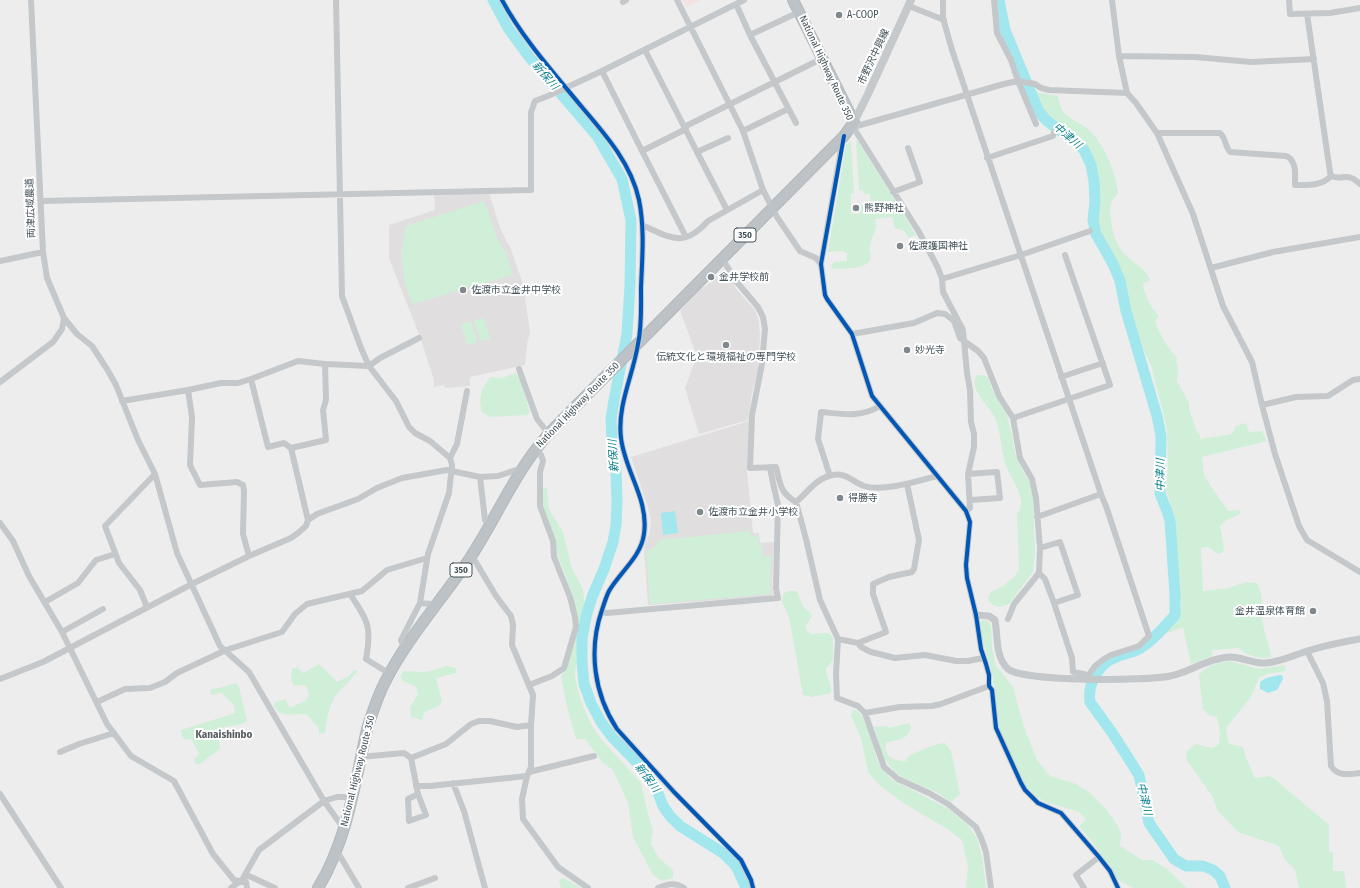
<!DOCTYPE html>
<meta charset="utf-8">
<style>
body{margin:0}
canvas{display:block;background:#eeeded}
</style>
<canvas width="1360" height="888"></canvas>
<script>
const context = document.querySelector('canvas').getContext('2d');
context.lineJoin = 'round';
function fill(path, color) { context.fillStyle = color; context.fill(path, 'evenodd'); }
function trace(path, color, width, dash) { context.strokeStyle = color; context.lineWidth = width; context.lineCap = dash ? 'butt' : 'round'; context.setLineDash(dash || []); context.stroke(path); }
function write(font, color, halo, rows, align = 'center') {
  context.font = font + ' "Fira Sans Condensed","Noto Sans JP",sans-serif'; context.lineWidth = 4; context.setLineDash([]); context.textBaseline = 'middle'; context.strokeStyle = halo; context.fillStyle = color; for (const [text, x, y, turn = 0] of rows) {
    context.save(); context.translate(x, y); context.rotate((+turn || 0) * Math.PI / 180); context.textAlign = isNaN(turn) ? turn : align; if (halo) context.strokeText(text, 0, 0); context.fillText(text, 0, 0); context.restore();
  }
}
fill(new Path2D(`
 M489 192 499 225 505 238 510 247 523 284 530 332 527 344 525 365 470 377V386L445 388 444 385 434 387V380L420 337 389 258V225L435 210 434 194Z
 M724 268 737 290 755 310 759 321 760 336 758 371 752 393 748 420 699 434 685 388 697 356 680 311 699 290 710 283Z
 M749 421 747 471 753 533H759L760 543 774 542 772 584 774 596 648 605 644 548 650 531 651 521 647 504 631 457Z`), '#e0dedf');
fill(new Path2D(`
 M682 0H701L686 7Z`), '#f5e3e3');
fill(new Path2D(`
 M1032 89 1040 93 1058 96C1059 101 1060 107 1063 111 1069 120 1083 123 1090 131 1106 147 1115 171 1118 193 1109 203 1110 206 1111 219 1113 240 1119 251 1136 264 1143 269 1147 272 1150 280L1143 284C1145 297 1151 307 1159 317L1155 320C1160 336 1166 345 1177 358L1176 362 1178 368 1177 381 1189 403V409L1196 430 1200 435V439L1232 434 1236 426 1246 423 1249 432 1262 431 1267 441 1202 457 1204 476 1228 511 1241 510 1239 515 1226 520 1220 526 1224 547 1223 552 1218 554 1208 547 1201 548 1203 591 1229 588 1246 582 1257 583C1265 597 1260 614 1264 629 1266 640 1270 644 1271 657 1261 660 1245 655 1239 648L1212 650V656L1191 664 1183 627 1167 633 1165 630 1179 616 1181 605 1176 553 1175 517 1166 489 1168 467 1167 429 1151 365 1140 343 1126 307 1121 274 1112 256 1099 233 1096 222 1099 206 1098 183 1093 162 1082 142 1048 118 1041 110Z
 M856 140 859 142 916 235 909 238 904 231 895 228 892 217 875 219 876 227 869 248 871 256 870 260 865 265 855 268 833 269 831 266 834 262 847 261V254L843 251 828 252 846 145 851 141 854 193 851 194V214H860L861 205H870V194H864L863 191 859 190Z
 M484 201 498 240 506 253 513 275 412 304 405 283 401 255 406 226Z
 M484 318 490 339 480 341 474 320Z
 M471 321 477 342 467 345 461 324Z
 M515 373 519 376 530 412 527 415 490 417 482 412C478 397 481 390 490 377L502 378Z
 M977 375H982L988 377 992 389 1006 412 1011 430 1015 453 1022 469 1029 481 1033 492 1035 551 1033 572 1009 604 1000 607 993 605 989 602 988 597 991 592 1003 586 1015 576 1019 569 1017 514C1019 510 1021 507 1021 502 1020 490 1012 479 1007 468 1000 452 1002 434 995 418 990 407 967 388 977 375Z
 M544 488H547L549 509 563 532 572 569 583 589 585 609 577 654 575 675 578 692 583 706 590 722 601 739 641 783 648 814 653 830 651 844 659 858 673 870V878L662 881 653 875 633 837 628 803 613 770 603 763 585 739H576L568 711 561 677 566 669 578 628 573 597 565 574 558 557 555 541 544 511 542 491Z
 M750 531 751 536 758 535 759 545H762L763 557 771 556 770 584 771 594 650 604 646 551 653 549 659 540Z
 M788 591H797C800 598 802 609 810 612L812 616 806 626 807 631 812 634 829 633 833 638V661L826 668C826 679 832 682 831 693L812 697 803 695 789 617 782 602 783 594Z
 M982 620 988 621 991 626 992 647 996 666 1014 688 1016 699 1025 730 1037 760 1050 776 1076 784 1089 792 1106 809 1118 826 1121 835 1120 846 1142 860H1153L1163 867 1166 868 1187 888H1134L1118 880 1093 843 1079 826 1086 819 1079 812 1049 803 1036 797 1025 785 1019 774 1000 731 992 673 982 638 980 623Z
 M1229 661 1260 669 1284 665 1286 668 1285 671 1267 674 1259 678 1250 698 1226 728 1227 736 1229 744 1243 747 1245 755 1255 778 1270 776 1277 781 1329 825V851L1333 853V871H1344L1346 888H1299L1295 870 1284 858 1279 846 1238 832 1218 811 1212 796 1186 759 1187 751 1196 744 1212 748 1219 744 1220 733 1217 717 1210 716 1203 709 1199 675C1207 665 1217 663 1229 661Z
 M319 664 337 682 349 676 354 670H358C351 681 342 687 335 697 328 708 327 720 325 733L319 734V728L306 714C294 713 280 719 274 706L275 702 285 699 290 708 306 700 309 694 305 685 294 686 291 680 292 669 297 667 303 673Z
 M447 666 456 668V673L436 678 442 701 439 706 425 712 422 720 411 717 410 707 418 694 416 687 403 681 400 677 403 671 422 672 431 671Z
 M236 683 239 687 247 721C236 728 225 723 214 733L219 741 220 749 200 764H196L194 759 199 754 191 739 185 740 182 736 181 730 235 713 234 705 222 693 211 695 210 692 211 689 219 688Z
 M856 710 862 716 870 731 878 763 891 779 947 808 967 824 977 838 982 856 986 888H966L968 866 962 840 946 828 903 803 879 785 868 772 861 738 851 716 852 711Z
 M909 723 911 727C907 741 898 739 886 743 883 756 895 762 906 761L908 756C921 751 931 744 945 743L951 751 960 794 951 802 936 792 902 777 894 771 883 757 874 727 887 726 889 728Z
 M563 878 581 888H561L559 880Z`), '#d0efd8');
fill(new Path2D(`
 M675 511 678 533 663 535 661 513Z
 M1279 675H1282L1283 679 1277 690 1268 693 1260 689V682L1266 678Z`), '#a3e7ee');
trace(new Path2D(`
 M493 0 508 28 530 58 597 136 622 179 631 220 630 285 627 334 614 400 611 419 612 442 616 471 617 502 616 525 613 542 604 569 592 597 586 617 582 639V662L584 684 591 703 601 722 612 737 646 772 655 785 663 806 670 816 680 826 723 853 736 866 746 888
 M999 0 1005 30 1039 112 1047 121 1076 142 1084 150 1091 165 1094 181 1095 202 1093 220 1096 234 1113 264 1120 281 1126 311 1157 416 1161 436 1160 493C1163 503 1168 511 1170 521L1175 595V615C1164 627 1153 641 1139 649 1132 653 1123 654 1116 657 1099 663 1087 684 1090 702L1113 734 1139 775 1149 823 1174 859 1186 866H1203L1213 870 1220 876 1225 888`), '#a3e7ee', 11);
const trunk = new Path2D(`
 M318 888C347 841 355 783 367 729 372 714 377 698 384 684 407 638 442 600 470 558 499 514 518 464 556 426L844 136 854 122 793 0`);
trace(trunk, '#b2b8bd', 12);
trace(new Path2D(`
 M336 0 342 296 361 348 369 366 396 401 409 427 415 433 430 441 450 458 452 465 449 493 428 554 420 603 401 640 402 643 407 646
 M502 0C523 39 553 72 581 106 605 134 631 163 639 200 645 229 642 260 641 288 641 307 642 326 638 344 633 376 617 405 621 438 625 472 649 499 644 534 641 557 620 572 609 591 606 597 604 604 602 610 588 650 594 694 617 729L674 792 741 860 751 880 753 888
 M677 0 743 131 763 190 777 217 800 251 816 258 821 264
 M943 0V18L952 50 1101 494 1107 509 1149 636 1139 646 1111 655 1104 659 1095 666 1086 679 1084 674 1073 672 1072 658 1054 603 1045 579 1039 573
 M994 0 997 33 1011 60 1018 81 1036 124
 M1112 0 1119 56 1127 93 1136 103 1157 133 1193 214 1223 306 1252 362 1262 405 1275 454 1299 526 1307 540 1360 572
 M1289 0 1290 14 1330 13 1360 8
 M623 2 626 0
 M736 4 750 35 796 123
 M909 6 944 20
 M1307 14 1330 172 1331 176C1343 181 1346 171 1360 184
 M750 35 799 12
 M645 50 697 152 728 138
 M1119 56 1195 57 1251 62 1314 59
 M602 71 642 151 686 129
 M854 122 855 130 919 232 938 268 942 279 943 292 963 330 967 373 970 390 971 422 974 434V447L968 474 970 508 966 511
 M854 122 857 126 1004 84 1018 81 1035 84 1041 88 1049 90 1127 93
 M684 127 823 58
 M743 131 788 109
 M1157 133H1220C1226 138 1225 147 1230 152L1286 156C1297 160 1295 175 1295 185 1308 185 1322 186 1331 176
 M843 138 821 264 825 295 827 299 852 334 872 396 966 511 970 522 966 565 967 578 976 615 981 649 986 664 989 675V686L992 690 996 728 1021 783 1025 790 1038 803 1061 813 1099 857 1110 871 1118 888
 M642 151 686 237
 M697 152 727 210
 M987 158 1053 136 1054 132
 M893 192 920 182 908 148
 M41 201 531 190V112L535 101 548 96 602 71 744 0
 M642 225C670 237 683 249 708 221L763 190
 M722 258 736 281 758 307 763 317 765 329 762 364 752 415 750 468 776 467C780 483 780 493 796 502L806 539 820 600 838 639 858 643 861 647 871 652 895 658 925 655 956 661H968L983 658
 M0 261 43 252
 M1211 268 1273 252 1360 237
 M942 279 1021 255 1090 231
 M64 318 77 334 92 346 107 369 116 385 138 440 155 474 177 553 220 646 249 672 324 801 344 829
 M852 334 914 323 937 313 945 314 954 321 960 338 978 351 984 358 999 396 1013 418 1020 458 1032 479 1036 498 1040 548 1039 573 1014 604 1008 619
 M519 369 537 419 548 433
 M1061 377 1103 363
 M251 379 268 447 284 443 291 448 326 440 323 410 326 400 325 364
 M0 382 53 342 62 329 64 318 47 278 43 252 31 0
 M188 390 221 383H238L251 379 298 361 325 364 369 366 380 358 419 338
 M122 401 188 390 192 417 190 465 200 485 237 482 243 485 244 491 243 534 249 556
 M1262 405 1296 397 1328 396 1353 380 1360 379
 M1013 418 1110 385 1065 255
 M291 448 308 520
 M450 458 457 444 467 391
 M968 474 997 472 1000 498 970 500
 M830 476 818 439 821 413V412C843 414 860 418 880 406
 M480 477 485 520 489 525
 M796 502C808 492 816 478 833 475 845 472 853 482 864 486 883 492 918 481 937 476
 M1037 517 1101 494
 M0 523 13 541 29 576 62 632 107 724 131 756 174 781 213 854 234 880 246 882 247 888
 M1040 548 1060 542 1078 595 1054 603
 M471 557 474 559 496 596 511 616 513 625 512 645 533 695 531 725V767L527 776 522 799 523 819 558 867 588 888
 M350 594C368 621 372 626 366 659L390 674
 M45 602 78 583 96 560 115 554
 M420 603 432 604
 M147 607 140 590 119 563 105 526 155 474
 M601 612 607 613 778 598 776 588 778 505C775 492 772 480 770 467
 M62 632 103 609
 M838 639 836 674 837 698 858 706 865 713 900 707 932 706 941 704 989 686
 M858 643 886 632 873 594V584L889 577 912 572 914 569 919 540 907 484
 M1307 651 1323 683 1327 701 1331 766C1338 777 1349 774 1360 773
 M0 679 43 662 192 584 249 556 291 538 298 533 306 526 308 520 317 514 358 499 377 488 402 478 447 470 480 477 498 476 522 468
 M529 685 552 676 564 668 576 627 575 617 570 597 554 557 553 541 540 506V472L543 461 541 455 536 448
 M97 702 125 689 150 688 165 682 177 673 226 650 282 632 295 614 307 604 362 591 387 570 427 558
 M865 713 884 767 898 779 929 793 948 804 976 827 982 840 986 852 991 888
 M60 752 79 744 114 733
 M360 757 404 753 411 758 446 744 471 724 479 721H490L517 727 531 725
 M411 758 418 794 426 815 409 821 408 799 418 794
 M529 772 594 756
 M453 783 464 811 485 888
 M416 786H430L527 776
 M0 794 61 888
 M337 851 359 888
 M245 876H249L275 888
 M231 888 242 880 259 850 324 801 337 797H351
 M408 888 435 878
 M658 888C667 884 675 882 684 888
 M1084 888 1076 875 1099 857`), '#c4c8ca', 6);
trace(new Path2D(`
 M976 615 989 616 995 620C998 636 995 657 1008 669 1023 682 1147 681 1170 676 1187 673 1202 662 1218 659 1222 658 1227 657 1230 657 1242 657 1254 664 1266 663 1280 662 1294 655 1307 651 1324 646 1342 642 1360 639`), '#c4c8ca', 7);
trace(new Path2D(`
 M854 122 868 94 911 0`), '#c6c9cc', 8);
trace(trunk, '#bcc2c5', 10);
trace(new Path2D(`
 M502 0C523 39 553 72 581 106 605 134 631 163 639 200 645 229 642 260 641 288 641 307 642 326 638 344 633 376 617 405 621 438 625 472 649 499 644 534 641 557 620 572 609 591 606 597 604 604 602 610 588 650 594 694 617 729L674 792 741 860 751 880 753 888
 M844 136 821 264 825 295 827 299 852 334 872 396 966 511 970 522 966 565 967 578 976 615 981 649 986 664 989 675V686L992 690 996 728 1021 783 1025 790 1038 803 1061 813 1099 857 1110 871 1118 888`), '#0057b8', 4);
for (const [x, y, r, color] of [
 [839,15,4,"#80888d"],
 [856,208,4,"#80888d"],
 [900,246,4,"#80888d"],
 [711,277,4,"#80888d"],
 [463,290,4,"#80888d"],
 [726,345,4,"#80888d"],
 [907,350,4,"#80888d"],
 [840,498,4,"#80888d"],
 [700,512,4,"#80888d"],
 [1313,611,4,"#80888d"]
]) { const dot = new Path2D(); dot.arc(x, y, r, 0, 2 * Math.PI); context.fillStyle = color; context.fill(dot); trace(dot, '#fff', 1.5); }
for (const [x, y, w] of [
 [745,235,22],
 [461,570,22]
]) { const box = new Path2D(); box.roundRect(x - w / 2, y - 7, w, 14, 3); context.fillStyle = '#fff'; context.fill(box); trace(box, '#44525a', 1); }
write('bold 9px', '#44525a', null, [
 ["350",745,235],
 ["350",461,570]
]);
write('10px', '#44525a', '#fff', [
 ["A-COOP",847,15],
 ["熊野神社",864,208],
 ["佐渡護国神社",908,246],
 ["金井学校前",719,277],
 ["佐渡市立金井中学校",471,290],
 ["妙光寺",915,350],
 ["伝統文化と環境福祉の専門学校",726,357,"center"],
 ["得勝寺",848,498],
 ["佐渡市立金井小学校",708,512],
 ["金井温泉体育館",1305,611,"right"]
], 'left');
write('10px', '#44525a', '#fff', [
 ["市野沢中興線",874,57,-65],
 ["National Highway Route 350",826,68,65],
 ["両津広域農道",31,208,-92],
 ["National Highway Route 350",578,405,-46],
 ["National Highway Route 350",358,771,-76]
]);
write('italic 11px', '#097f8b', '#fff', [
 ["新保川",545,76,49],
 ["中津川",1067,136,40],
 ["新保川",614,456,-94],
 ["中津川",1161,475,-90],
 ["新保川",647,778,53],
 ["中津川",1144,799,77]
]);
write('bold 11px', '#595e61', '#fff', [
 ["Kanaishinbo",224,735]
]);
</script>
